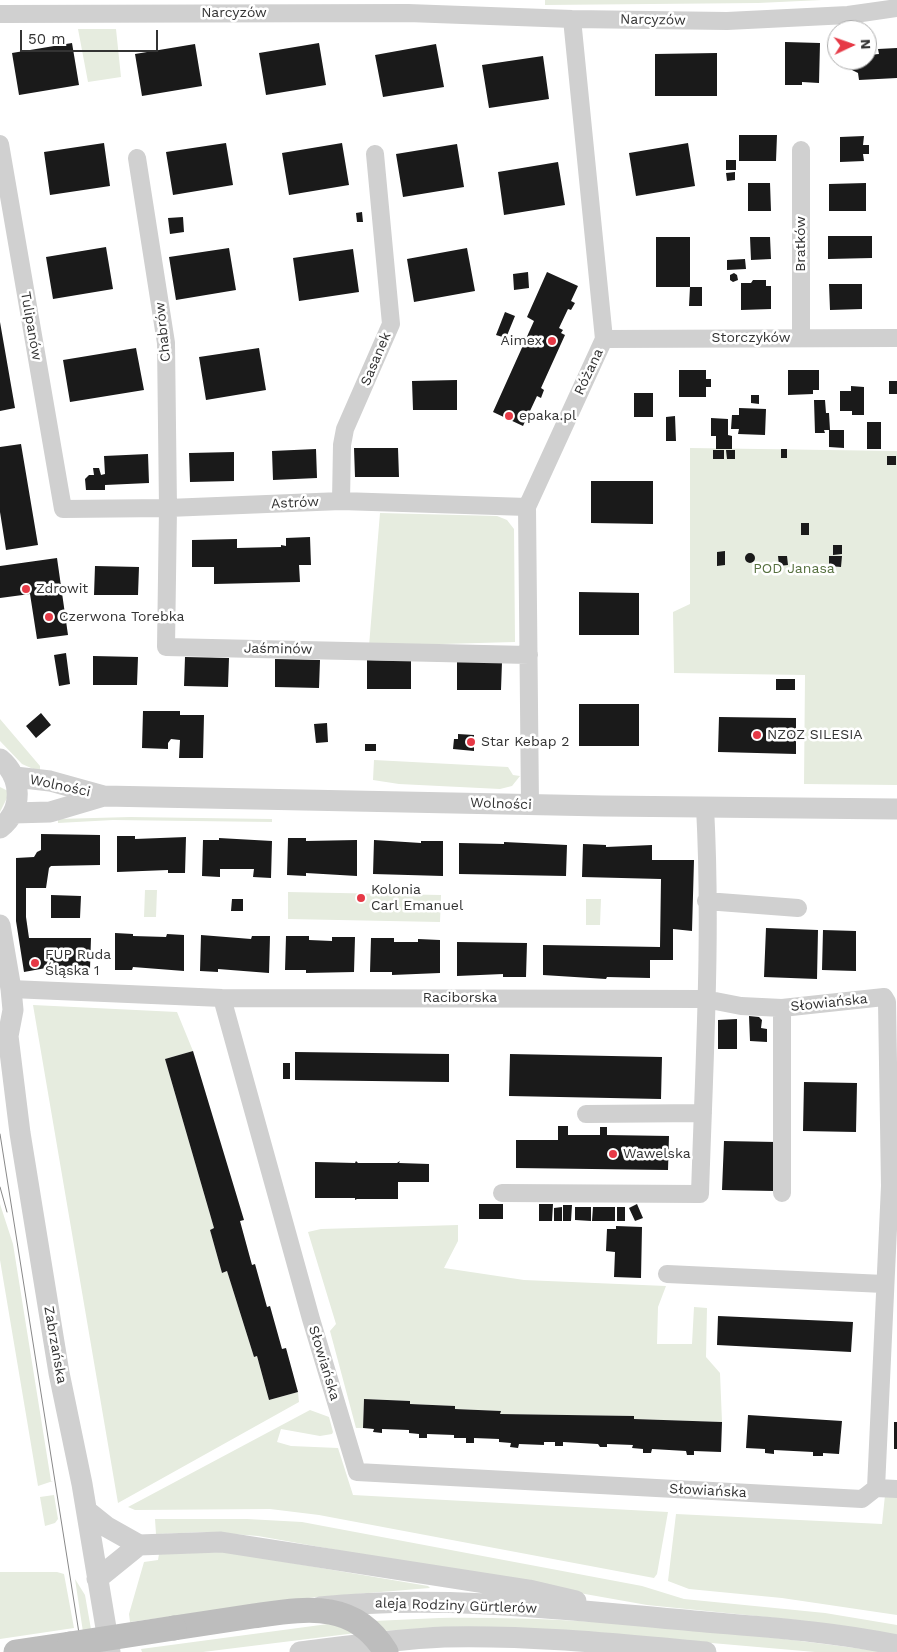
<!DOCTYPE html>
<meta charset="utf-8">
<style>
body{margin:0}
#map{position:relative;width:897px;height:1652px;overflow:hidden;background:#fff;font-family:"Work Sans",sans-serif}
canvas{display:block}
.north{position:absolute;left:827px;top:20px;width:50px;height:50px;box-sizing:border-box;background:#fff;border:1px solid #adadad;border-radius:50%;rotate:87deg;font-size:14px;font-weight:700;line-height:20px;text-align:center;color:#333}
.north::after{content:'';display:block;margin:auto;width:18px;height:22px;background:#e63946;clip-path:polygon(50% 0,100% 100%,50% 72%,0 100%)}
.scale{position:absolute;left:20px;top:30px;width:138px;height:22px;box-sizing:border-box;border:2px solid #333;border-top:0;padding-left:6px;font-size:15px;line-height:18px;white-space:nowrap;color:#333;-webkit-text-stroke:4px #fff;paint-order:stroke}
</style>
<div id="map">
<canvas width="897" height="1652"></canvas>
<div class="north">N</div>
<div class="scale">50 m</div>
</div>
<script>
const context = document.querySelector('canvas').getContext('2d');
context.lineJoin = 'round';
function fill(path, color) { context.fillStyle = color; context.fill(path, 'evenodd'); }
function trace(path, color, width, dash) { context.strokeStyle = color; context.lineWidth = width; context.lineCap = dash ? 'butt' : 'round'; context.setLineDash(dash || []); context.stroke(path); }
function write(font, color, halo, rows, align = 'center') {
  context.font = font + ' "Work Sans",sans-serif'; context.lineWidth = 5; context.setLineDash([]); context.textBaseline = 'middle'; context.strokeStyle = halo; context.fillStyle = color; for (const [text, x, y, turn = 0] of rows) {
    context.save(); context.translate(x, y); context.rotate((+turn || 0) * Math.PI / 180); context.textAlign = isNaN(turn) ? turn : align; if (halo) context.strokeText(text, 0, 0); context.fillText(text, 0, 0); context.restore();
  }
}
fill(new Path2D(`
 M545 0H822L758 3 545 5Z
 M78 29H116L121 77 88 82Z
 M690 448 897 451V785L804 784 805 675 674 673 673 612 690 604Z
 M380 513 497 516 507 520 514 529 515 642 369 646Z
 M0 719 40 766V772L22 764 0 741Z
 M374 760 508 767 513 775 520 776 512 786 500 789 399 784 373 780Z
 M0 787 8 791 9 794 0 812Z
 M130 817 272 819V822L113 820 58 823V819Z
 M145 890H157L156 917H144Z
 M288 892 441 895 440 922 288 919Z
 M586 899H601L600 925H586Z
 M33 1005 177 1012 193 1051 165 1059 214 1228 210 1230 222 1273 227 1271 254 1357 257 1356 269 1400 298 1392 299 1402 118 1503Z
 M0 1204 13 1244 51 1481H53L38 1486 0 1260Z
 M458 1225V1241L444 1268 524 1280 666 1286 658 1307 657 1344H692L694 1307 707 1308 706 1357 720 1373 722 1422 634 1419 633 1416 500 1414V1411L455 1409V1406L410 1404V1401L364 1399 363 1428H356L330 1331 336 1324 308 1232 321 1229Z
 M310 1410 329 1417 333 1432 332 1434 320 1436 281 1429 277 1442 291 1446 338 1448 353 1495 668 1512 657 1574 654 1578 319 1515 270 1509 135 1510 128 1507Z
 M54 1495 58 1519 55 1523 45 1526 40 1497Z
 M885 1495 897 1496V1615L782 1598 689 1589 668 1581 676 1514 882 1524Z
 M155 1519H247L302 1522 642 1586 684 1599 825 1613 897 1625V1635L796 1620 647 1605 258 1536 206 1532 156 1534Z
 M226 1552 428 1586 430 1588 307 1598 130 1622 129 1614 144 1562 158 1560 159 1554Z
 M0 1572H57L64 1574 74 1628 0 1639Z
 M75 1579 85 1595 95 1652H86Z
 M439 1618C589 1616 737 1632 885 1652H815L631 1636 439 1628 383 1631 374 1621Z
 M328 1624 336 1625 356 1633 203 1652H142L141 1649Z`), '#e6ecdf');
fill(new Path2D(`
 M785 42 820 43 819 83 802 82V85H785Z
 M72 43 79 85 19 95 12 53Z
 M319 43 326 85 266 95 259 53Z
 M195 44 202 86 142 96 135 54Z
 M436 44 444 87 383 97 375 55Z
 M897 48V78L859 80 858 73 852 70V66L858 60H867V55L879 54 878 49Z
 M717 53V96H655V54Z
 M543 56 549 99 489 108 482 65Z
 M739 135H777L776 161H739Z
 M864 136 863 145H869V154H863L864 161 840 162V137Z
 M104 143 110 186 50 195 44 152Z
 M226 143 233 185 173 195 166 152Z
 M342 143 349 185 289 195 282 153Z
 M688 143 695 186 636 196 629 153Z
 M457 144 464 187 403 197 396 154Z
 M726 160H736V170H726Z
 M558 162 565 205 504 215 498 172Z
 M735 172V180L727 181 726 173Z
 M748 183H770L771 211H748Z
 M866 183V211H829V184Z
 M362 212 363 222H357L356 213Z
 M183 217 184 232 170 234 168 218Z
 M828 236H872V258L828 259Z
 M656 237H690V287H702V306H689L690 287H656Z
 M750 237H770L771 259 751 260Z
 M106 247 113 289 53 299 46 257Z
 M229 248 236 290 176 300 169 257Z
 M467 248 475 291 414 302 407 259Z
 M353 249 359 292 299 301 293 258Z
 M745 259 746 269 727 270V260Z
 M528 272 529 288 514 290 513 274Z
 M547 272 578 286 571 301 575 303 571 310 568 309 559 328 563 330 561 333 565 335 541 388 544 390 541 398 537 396 523 426 493 412 534 321 527 317Z
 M734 273 737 275 738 280 733 282 730 280V275Z
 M753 280H766V286H771V309L741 310V283H751Z
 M829 284H862V309L830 310Z
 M505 312 515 316 506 338 496 335Z
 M0 322 15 408 0 411Z
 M136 348 144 390 70 402 63 360Z
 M259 348 266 390 206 400 199 357Z
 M679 370H706V379H711V387H706V397H679Z
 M788 370H819V390H813V394L788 395Z
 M457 380V410H413L412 381Z
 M889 381H897V394H889Z
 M851 386 864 387V415H852V411H840V391H851Z
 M634 393H653V417H634Z
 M751 395H759V404L751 403Z
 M814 400H825L826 413H829L830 430H824L825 433H815Z
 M739 408 766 409 765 435 738 434 739 429H731L732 415H739Z
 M675 416 676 441H666V417Z
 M711 418 728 419V435L732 436V449H716V436H711Z
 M867 422H881V449H867Z
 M829 430H844V448L829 447Z
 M21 444 38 545 6 550 0 512V447Z
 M354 448H398L399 477H355Z
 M316 449 317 478 273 480 272 451Z
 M781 449H787V458H781Z
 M713 450H724V459H713Z
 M726 450H735V459H727Z
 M234 452V481L190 482 189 453Z
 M148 454 149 483 105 485V490H86L85 479 89 475H94L93 468H99L101 475 105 474 104 456Z
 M887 456H896V465H887Z
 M591 481H653V524L591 523Z
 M801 523H809V535H801Z
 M310 537 311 565H299L300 582 214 584V567H192V540L237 539V548L281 547V545L286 546V538Z
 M833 545H842V554L833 555Z
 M725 551V565L717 566V552Z
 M745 558a5 5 0 1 1 10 0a5 5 0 1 1-10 0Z
 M778 556H787L788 565 779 566Z
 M829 556H842L841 567 829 566Z
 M57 558 68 635 37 639 30 594 0 598V566Z
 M95 566 139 567 138 595H94Z
 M579 592 639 593V635H579Z
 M66 653 70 684 59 686 54 655Z
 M93 656 138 657 137 685H93Z
 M185 657 229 658 228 687 184 686Z
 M275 659 320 660 319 688 275 687Z
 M367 660 411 661V689H367Z
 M457 661 502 662 501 690H457Z
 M776 679H795V690H776Z
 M579 704H639V746H579Z
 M143 711H180V715H204L203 758H179L180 740 171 739 168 743V749L142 748Z
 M41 713 51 725 36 738 26 726Z
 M719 717 796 718V754L718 752Z
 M327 723 328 742 316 743 314 724Z
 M458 734 474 735V751L453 749 454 739H458Z
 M365 744H376V751H365Z
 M41 834 100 835V865L51 866 49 868 46 888H26V917L29 938H91L90 969 46 966V968L24 972 16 921V858L34 857 37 852 41 850Z
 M117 836H135V839L186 837 185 873H168V870L117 872Z
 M219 838 272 841 271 878 253 877 254 869H220V877L202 876 203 840H219Z
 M288 838H306V841L357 840V876L306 873V876L287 875Z
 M374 840 421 843V841H443V876L373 874Z
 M504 842 567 845 566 876 459 874V843L504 844Z
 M583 844 606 845V847L652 845V860H694L692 931 673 929V960H650V978L607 977 606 979 543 975V945L660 947 661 879 582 877Z
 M51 895 81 896 80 918H51Z
 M232 899H243V911H231Z
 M766 928 818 930 817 979 764 977Z
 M823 930 856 931V971L822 970Z
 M115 933 133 934V936L166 937 167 934 184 935V971L133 967 132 970H115Z
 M201 935 251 939 252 936H270L269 973 218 969V972L200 971Z
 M286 936H309V940L332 941V937H355L354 972 306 973V970H285Z
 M371 938H394V942H418V939L440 940V973L392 975V972H370Z
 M457 942 527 943 526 977H503V974L457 976Z
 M749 1016 759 1017 762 1020 761 1028 767 1029V1042L750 1041Z
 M737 1019V1049H718V1020Z
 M193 1051 244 1220 240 1221 252 1265 255 1264 267 1307 270 1306 282 1349 286 1348 298 1392 269 1400 257 1356 254 1357 227 1271 222 1273 210 1230 214 1228 165 1059Z
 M295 1052 449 1054V1082L295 1080Z
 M510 1054 662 1057 661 1099 509 1096Z
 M283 1063H290V1079H283Z
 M804 1082 857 1083 856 1132 803 1131Z
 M558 1126H568V1135H600V1127H607V1135L669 1136 668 1170 516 1168V1140H558Z
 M724 1141 776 1142 775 1191 722 1190Z
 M356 1161 358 1163H397L400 1161 399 1163 429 1164V1182H398V1199H357L355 1200V1198H315V1162L355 1163Z
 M479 1204H503V1219H479Z
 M539 1204H553L552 1221H539Z
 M637 1204 643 1218 635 1221 629 1208Z
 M563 1205H572L571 1221H563Z
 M562 1207V1221H554V1208Z
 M575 1207H591V1221L575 1220Z
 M593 1207H615V1221H592Z
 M617 1207H625V1221H617Z
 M616 1226 642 1227 641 1278 614 1277 615 1252 606 1251 607 1229H616Z
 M718 1316 853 1322 851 1352 717 1345Z
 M364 1399 410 1401V1404L455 1406V1409L501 1411 500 1414 634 1416V1419L722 1422 721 1452 694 1451V1455H687L686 1451 652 1449 651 1453H643V1449L632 1448 633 1445 607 1444V1447H600L598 1444 563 1442V1446H555V1442H544V1445L519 1444 518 1448 510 1447 511 1443 499 1442V1439L474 1438V1443H466V1438H454V1435L427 1434V1438H419V1434L409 1433V1430L382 1429V1433L373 1432 374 1429 363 1428Z
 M748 1415 842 1421 839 1454 823 1453V1456H813V1452L774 1450V1454L765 1453V1449L746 1448Z
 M894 1422H897V1449H894Z`), '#1a1a1a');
trace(new Path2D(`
 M0 14 408 13 572 19 727 21 848 15 897 8
 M0 144 63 509 168 508 341 501 527 507
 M137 158 166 343 168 508 166 647 529 655
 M801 338V150
 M604 339 897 338
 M341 501 342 445 345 429 391 324 375 154
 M530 805 527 507 604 339 572 19
 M706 901 798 908
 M11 989 222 998 705 999 741 1006 782 1008 884 997 887 1002 890 1186 876 1488 862 1499 357 1472 311 1319 222 998
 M782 1008V1193
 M586 1114 703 1113
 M502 1193 700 1194C704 1065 712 935 705 807
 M667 1274 884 1284
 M876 1488 897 1489`), '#d0d0d0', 18);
trace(new Path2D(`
 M0 759C22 777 24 810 0 828
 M15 777 50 781 104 796 603 806 897 809
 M13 813 50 812 104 796
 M0 925 11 989 13 1010 8 1036 20 1133 59 1373 82 1484 110 1652
 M87 1511 107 1527 139 1545 221 1542 529 1590 576 1601
 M97 1579 139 1545
 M320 1607C443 1594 571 1610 694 1621 762 1627 830 1631 897 1645
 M300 1652C348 1646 396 1639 444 1637 531 1635 619 1644 706 1652`), '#d0d0d0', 21);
trace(new Path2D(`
 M174 1628C200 1624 227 1620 253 1616 305 1609 354 1599 386 1652
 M16 1652 70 1644`), '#bdbdbd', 25);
trace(new Path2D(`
 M0 1134 82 1652
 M0 1187 7 1212`), '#888', 1);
trace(new Path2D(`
 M70 1644 174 1628`), '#bdbdbd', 25);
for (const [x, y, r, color] of [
 [552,341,5,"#e63946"],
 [509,416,5,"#e63946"],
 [26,589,5,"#e63946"],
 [49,617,5,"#e63946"],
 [757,735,5,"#e63946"],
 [471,742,5,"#e63946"],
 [361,898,5,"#e63946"],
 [35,963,5,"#e63946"],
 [613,1154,5,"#e63946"]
]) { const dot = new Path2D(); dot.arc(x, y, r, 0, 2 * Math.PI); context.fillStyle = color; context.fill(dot); trace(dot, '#fff', 2); }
write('14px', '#333', '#fff', [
 ["Narcyzów",234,13],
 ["Narcyzów",653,20,1],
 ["Bratków",801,244,-90],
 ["Tulipanów",31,326,80],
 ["Chabrów",163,332,-96],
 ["Storczyków",751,338],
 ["Sasanek",376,359,-67],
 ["Różana",589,372,-65],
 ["Astrów",295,503,-3],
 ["Jaśminów",278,649,1],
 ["Wolności",60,786,12],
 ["Wolności",501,804,2],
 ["Raciborska",460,998],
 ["Słowiańska",829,1003,-6],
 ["Zabrzańska",55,1345,80],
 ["Słowiańska",324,1363,73],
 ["Słowiańska",708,1491,3],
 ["aleja Rodziny Gürtlerów",456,1606,2]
]);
write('14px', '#333', '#fff', [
 ["Aimex",542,341,"right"],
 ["epaka.pl",519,416],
 ["Zdrowit",36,589],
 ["Czerwona Torebka",59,617],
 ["NZOZ SILESIA",767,735],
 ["Star Kebap 2",481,742],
 ["Kolonia",371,890],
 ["Carl Emanuel",371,906],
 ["FUP Ruda",45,955],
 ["Śląska 1",45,971],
 ["Wawelska",623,1154]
], 'left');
write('14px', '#56703f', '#fff', [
 ["POD Janasa",794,569]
]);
</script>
